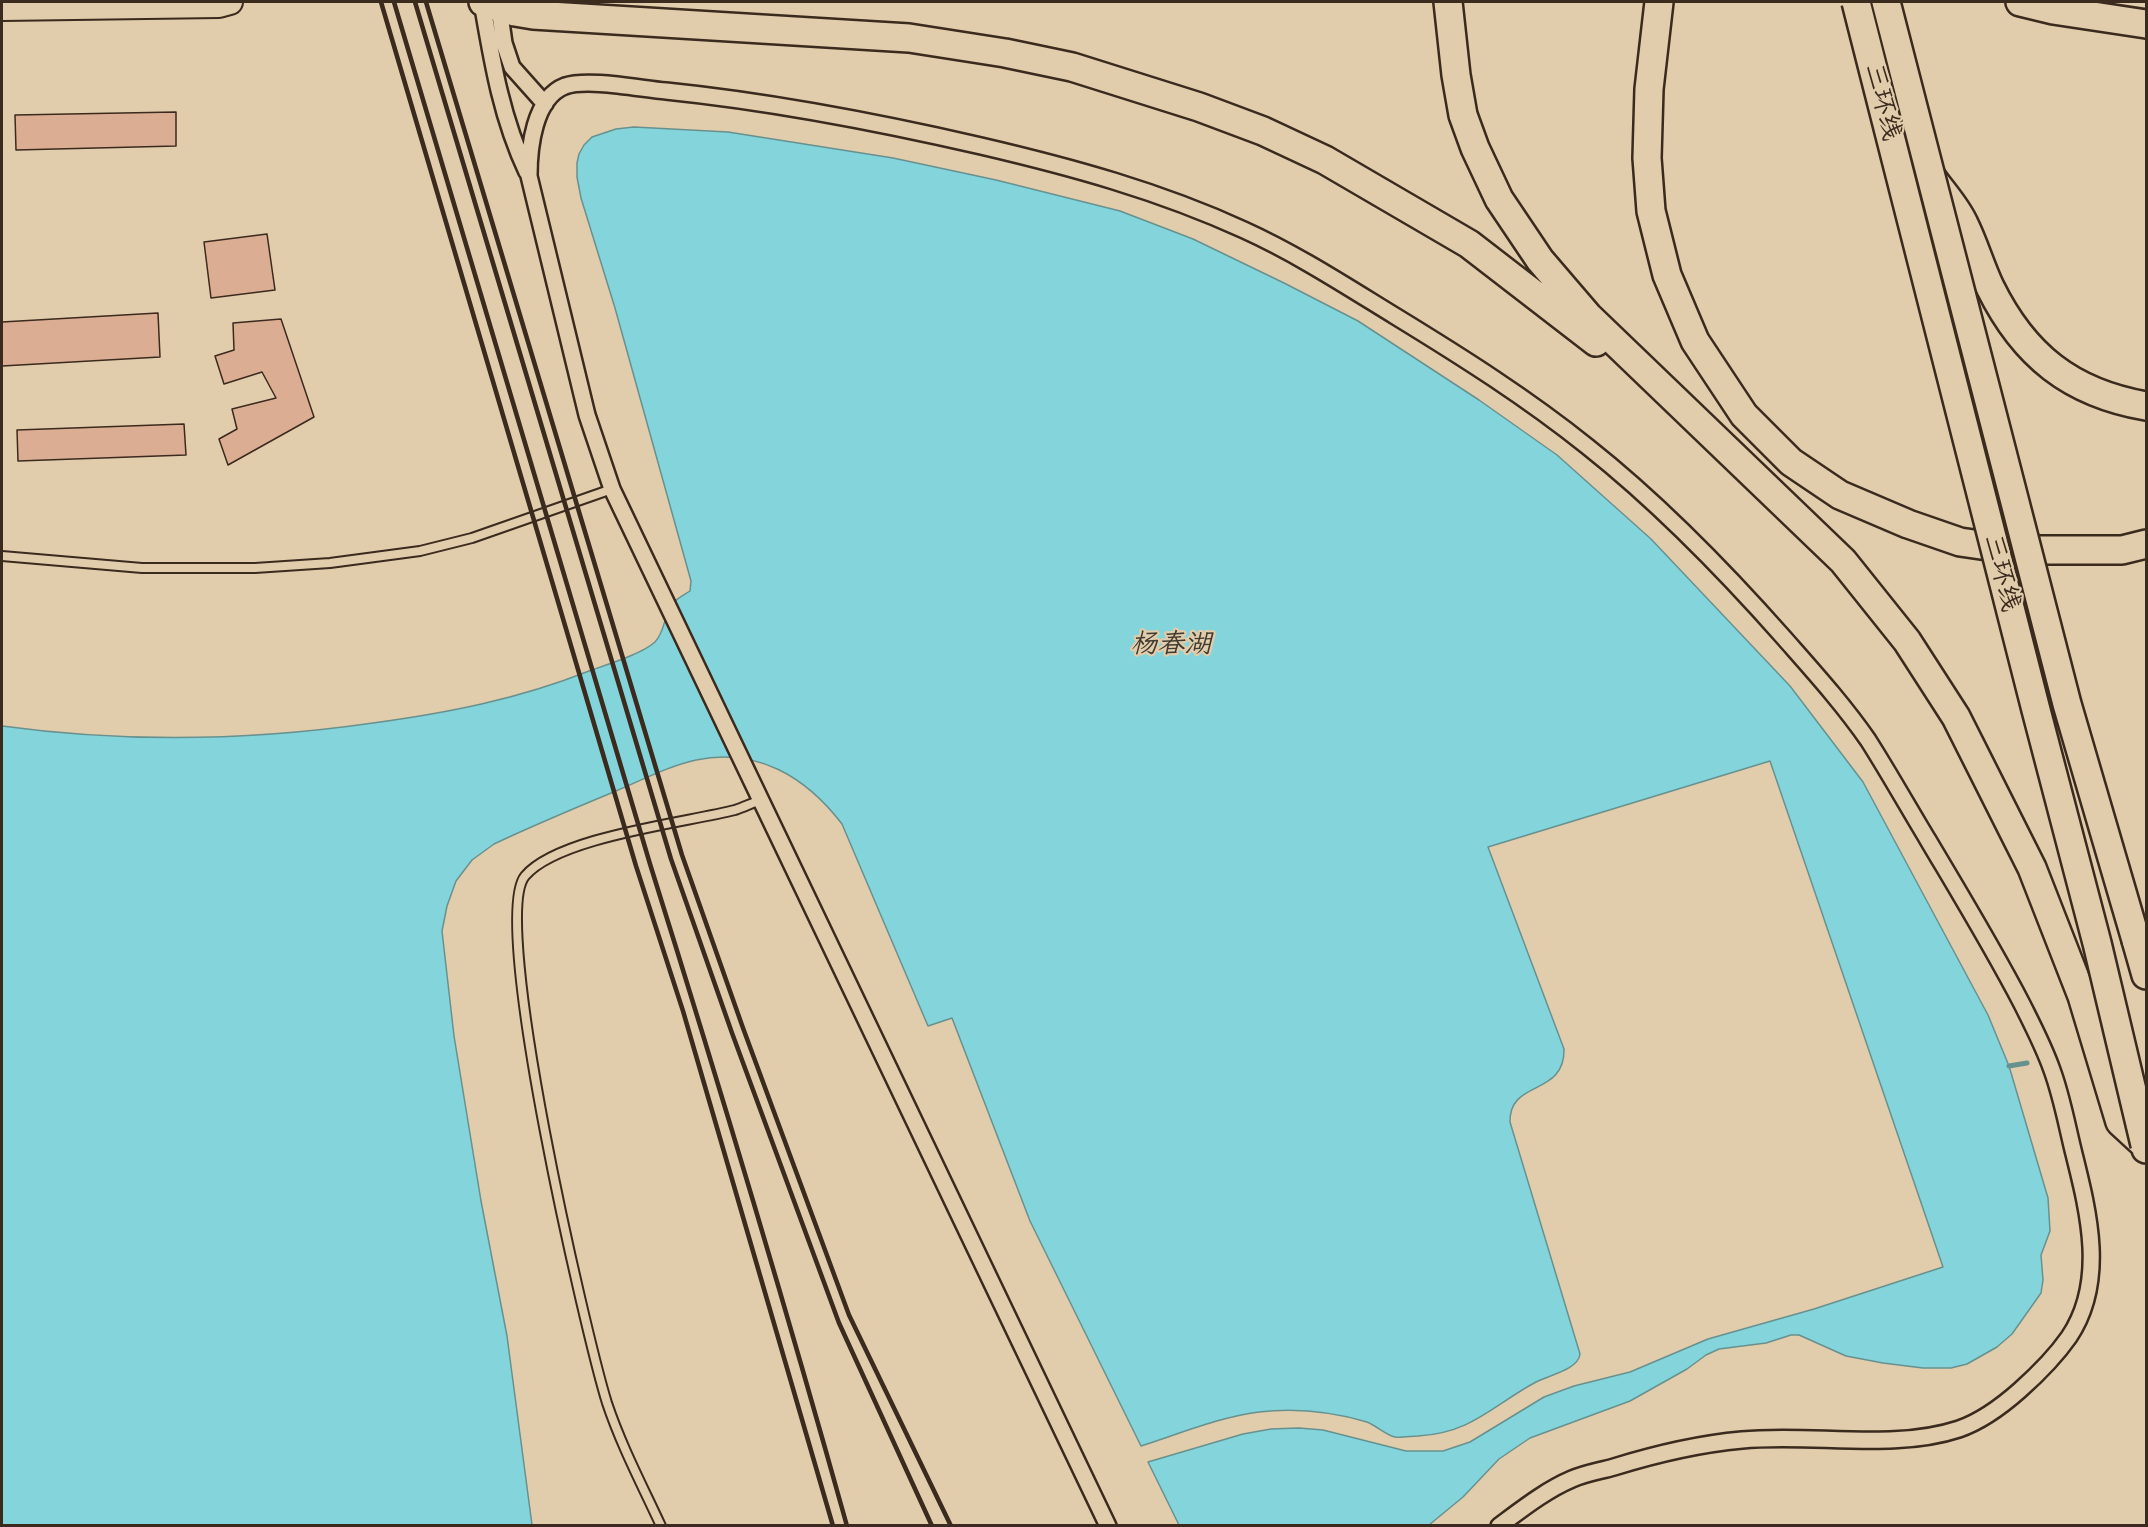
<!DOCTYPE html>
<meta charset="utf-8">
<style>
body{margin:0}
#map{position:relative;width:2148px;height:1527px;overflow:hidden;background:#e1ccab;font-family:Itim,sans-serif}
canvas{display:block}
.frame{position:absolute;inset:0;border:3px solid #3b2a1e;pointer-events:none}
</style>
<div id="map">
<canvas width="2148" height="1527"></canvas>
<div class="frame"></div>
</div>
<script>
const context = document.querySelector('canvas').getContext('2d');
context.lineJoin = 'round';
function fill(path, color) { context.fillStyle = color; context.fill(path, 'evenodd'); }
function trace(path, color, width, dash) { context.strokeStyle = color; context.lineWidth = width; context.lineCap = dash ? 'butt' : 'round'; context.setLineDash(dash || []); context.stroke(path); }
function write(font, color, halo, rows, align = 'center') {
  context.font = font + ' Itim,"LXGW WenKai TC",sans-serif'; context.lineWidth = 4.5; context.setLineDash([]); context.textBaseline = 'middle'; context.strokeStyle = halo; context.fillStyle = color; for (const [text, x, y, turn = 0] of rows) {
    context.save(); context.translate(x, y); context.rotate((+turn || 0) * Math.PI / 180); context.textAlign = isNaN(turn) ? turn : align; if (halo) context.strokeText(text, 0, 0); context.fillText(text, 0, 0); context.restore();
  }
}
const water = new Path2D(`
 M634 127 728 132 893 158 996 180 1120 211 1193 239 1284 283 1358 321 1479 400 1557 455 1651 539 1790 686 1863 782 1988 1015 2009 1066 2048 1198 2050 1231 2041 1255 2043 1280 2041 1293 2012 1334 1997 1347 1967 1364 1951 1368H1923L1883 1363 1846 1356 1799 1335H1791L1766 1343 1719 1349 1706 1355 1687 1369 1630 1401 1530 1438 1499 1459 1463 1497 1429 1525H1179L1148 1462 1243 1434 1271 1429 1299 1428 1323 1430 1406 1451H1443L1470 1442 1544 1397 1574 1386 1630 1372 1708 1339 1814 1309 1943 1267 1770 761 1488 847 1564 1049C1565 1097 1509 1079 1510 1122L1580 1354C1578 1370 1549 1375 1536 1382 1493 1405 1472 1433 1418 1436 1411 1436 1402 1438 1395 1437 1386 1435 1377 1426 1367 1422 1333 1412 1294 1408 1259 1412 1219 1417 1179 1434 1141 1446L1030 1221 952 1018 928 1026 842 824C806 777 757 747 696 760 669 766 642 780 616 791 575 808 534 825 494 844L472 860 456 881 447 906 442 931 454 1036 481 1201 507 1336 532 1525 2 1526V726C126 743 248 741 373 723 447 713 519 699 589 671 606 665 642 654 655 642 665 632 664 615 672 604 676 599 684 595 690 591L691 581 615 308 581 198 577 177V163L579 154 584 145 592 137 616 129Z`);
fill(water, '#84d5db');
trace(water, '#67918f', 1.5);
trace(new Path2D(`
 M2009 1066 2027 1063`), '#67918f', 5);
const building = new Path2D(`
 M176 112V146L16 150 15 115Z
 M267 234 275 290 211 298 204 242Z
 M158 313 160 357 2 366V322Z
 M281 319 314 417 228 465 219 439 237 429 232 409 276 398 262 372 224 384 215 356 234 350 233 323Z
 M184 424 186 455 18 461 17 430Z`);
fill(building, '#dbad93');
trace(building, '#3b2a1e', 1.5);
const lane = new Path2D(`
 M2 556 142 568H255L330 563 420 551 472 538 612 489
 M661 1526C642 1485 621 1445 607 1403 586 1335 489 919 525 876 558 837 683 823 735 810 744 807 752 803 761 800`);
const street = new Path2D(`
 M482 2C492 60 501 117 527 172
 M499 8 504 43 512 67 545 104
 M1108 1526 612 489 587 415 529 176C529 148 534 98 565 86 588 78 641 89 666 91 773 102 877 122 981 146 1071 167 1159 191 1244 230 1297 254 1346 286 1395 316 1462 357 1527 398 1588 447 1660 504 1724 570 1785 639 1814 672 1843 704 1868 740 1889 773 1908 807 1928 840 1960 894 1993 948 2022 1004 2033 1026 2044 1047 2052 1070 2062 1097 2067 1126 2074 1154 2089 1214 2106 1282 2069 1337 2055 1357 2038 1374 2020 1390 2002 1406 1982 1421 1959 1429 1893 1451 1811 1433 1742 1440 1698 1444 1656 1454 1614 1467 1600 1471 1586 1473 1572 1479 1546 1490 1522 1509 1499 1526`);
const primary = new Path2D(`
 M2 8 219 5 230 2`);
const highway = new Path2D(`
 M483 2 515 12 533 15 909 38 1005 53 1072 67 1199 107 1263 131 1325 160 1469 244 1596 342
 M1448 2 1456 75 1463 115 1475 148 1499 199 1540 260 1588 316 1843 561 1907 641 1956 717 2032 868 2082 996 2120 1122 2145 1145 2146 1149
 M1659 2 1649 89 1647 158 1651 211 1667 275 1695 341 1744 415 1791 462 1840 495 1908 524 1960 542 2015 550H2122L2146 544
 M2020 2 2053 10 2146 24
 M1933 179C1943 193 1957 208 1964 224 1974 244 1980 266 1990 287 2024 356 2071 393 2146 406
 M2136 940 2146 975`);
trace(lane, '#3b2a1e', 12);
trace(street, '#3b2a1e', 20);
trace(primary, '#3b2a1e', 28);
trace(highway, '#3b2a1e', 32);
trace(lane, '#e1ccab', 8);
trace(street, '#e1ccab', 15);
trace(primary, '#e1ccab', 24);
trace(highway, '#e1ccab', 27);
trace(new Path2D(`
 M381 2 636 866 683 1011 833 1526
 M394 2 650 864C719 1084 785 1304 847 1526
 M415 2 671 859 732 1033 839 1323 932 1526
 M426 2 682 855 743 1028 849 1315 951 1526`), '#3b2a1e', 4.5);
const highwayBridge = new Path2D(`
 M1856 2 2036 710 2097 943 2145 1145
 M1886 2 2067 704 2136 940`);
trace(highwayBridge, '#3b2a1e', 32, []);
trace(highwayBridge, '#e1ccab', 27);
write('26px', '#3b2a1e', '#e1ccab', [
 ["三环线",1882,102,76],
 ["三环线",2001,573,76]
]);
write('italic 27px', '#423b31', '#e1ccab', [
 ["杨春湖",1171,645]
]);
</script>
